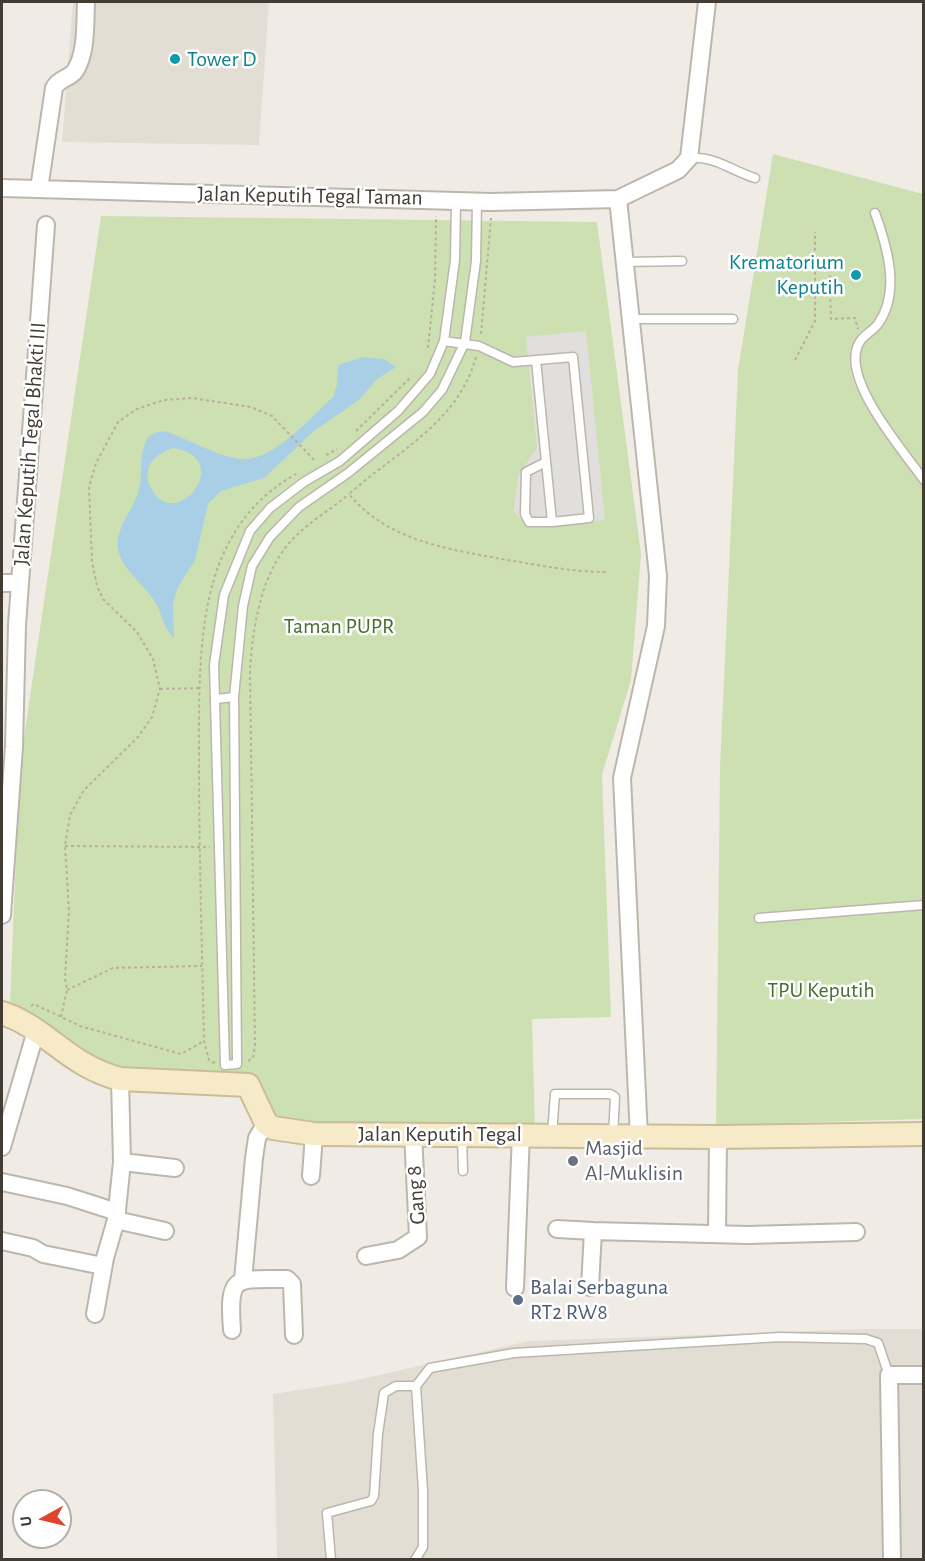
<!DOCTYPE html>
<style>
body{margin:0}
#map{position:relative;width:925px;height:1561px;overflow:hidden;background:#f0ece5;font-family:"Alegreya Sans",sans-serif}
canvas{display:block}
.frame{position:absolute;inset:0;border:3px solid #423c35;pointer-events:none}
.north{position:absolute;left:12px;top:1489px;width:60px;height:60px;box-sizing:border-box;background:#fff;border:2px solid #b3b1ae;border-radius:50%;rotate:262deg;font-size:16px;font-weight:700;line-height:24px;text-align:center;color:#423c35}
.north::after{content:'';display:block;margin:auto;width:21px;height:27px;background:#df422d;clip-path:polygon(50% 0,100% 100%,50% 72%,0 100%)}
</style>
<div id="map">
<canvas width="925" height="1561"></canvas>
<div class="frame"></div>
<div class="north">U</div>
</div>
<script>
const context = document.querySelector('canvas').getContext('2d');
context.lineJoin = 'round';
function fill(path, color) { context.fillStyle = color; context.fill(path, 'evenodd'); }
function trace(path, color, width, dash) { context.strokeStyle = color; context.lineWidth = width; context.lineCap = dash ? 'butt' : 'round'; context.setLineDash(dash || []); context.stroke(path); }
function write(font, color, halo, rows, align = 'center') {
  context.font = font + ' "Alegreya Sans",sans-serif'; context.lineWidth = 5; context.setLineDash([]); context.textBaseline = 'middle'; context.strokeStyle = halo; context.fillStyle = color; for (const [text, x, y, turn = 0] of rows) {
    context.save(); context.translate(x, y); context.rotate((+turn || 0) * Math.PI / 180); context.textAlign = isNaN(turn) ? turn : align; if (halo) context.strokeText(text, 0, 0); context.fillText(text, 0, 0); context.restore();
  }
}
fill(new Path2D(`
 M73 2H269L259 145 62 142Z
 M867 1329H923V1559H277L273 1394 344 1383 529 1341Z`), '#e3ded4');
fill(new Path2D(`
 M773 154 923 194V1119L716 1125 720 768 738 370Z
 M101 216 597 222 641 554 631 680 602 775 611 1017 532 1019 535 1129 285 1124 245 1079 100 1064 10 1001 20 764Z`), '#cde0b2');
fill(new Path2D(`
 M586 331 605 520 529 527 514 512 518 476 537 448 526 337Z`), '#e1dfdd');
fill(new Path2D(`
 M363 357 384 359 396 367 377 379 360 399 314 431 264 478 221 491 208 504 195 560 178 587 173 604 174 638C164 629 163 617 157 605 147 586 121 570 118 548 116 528 130 514 137 496 144 479 138 458 146 441 150 433 157 432 165 431 188 439 211 453 234 458 270 467 308 419 333 397L337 385 338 365ZM173 448C236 458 177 533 152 490 140 470 153 454 173 448Z`), '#a8cfe6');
const service = new Path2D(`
 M689 158C713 155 732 171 755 178
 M456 201 455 260 444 341 430 374 398 411 340 461 304 482 270 508 250 531 224 595 214 665 225 1065 237 1064 234 697 243 606 252 566 270 537 299 507 348 473 423 412 442 390 465 342 476 261 477 201
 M875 213C887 246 901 292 878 324 870 334 858 337 856 352 849 388 903 451 924 480
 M626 262 682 261
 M632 319H733
 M444 341 479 346 513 362 573 357 589 518 552 522 536 360
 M546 462 526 472 525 514 529 522H552
 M216 699 234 697
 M759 918 924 905
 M552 1134 555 1094H610L615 1097 613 1136
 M462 1137 463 1171
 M331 1560 327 1513 371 1501 374 1496 378 1434 384 1393 396 1386H416
 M415 1560 423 1547V1491L416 1386 430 1368 514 1353 780 1337 866 1339 878 1343 889 1375`);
const minor = new Path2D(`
 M2 188 491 202 618 199 678 170 689 158 707 2
 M39 189 54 88C59 78 69 79 75 71 87 53 85 22 86 2
 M618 199 658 576 656 626 622 778 639 1137
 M2 583H20
 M2 915 14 747 17 625 46 225
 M2 1147 36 1031
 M122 1162 175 1168
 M311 1176 314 1134
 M2 1182 67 1196 117 1212
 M116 1220 165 1231
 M557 1229 593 1231
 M717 1234 718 1137
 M2 1241 33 1248 43 1254 103 1266
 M366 1256 398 1250 418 1237 413 1133
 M243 1280 254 1158 257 1138 266 1123
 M590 1287 593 1231 748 1235 856 1232
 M515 1288 521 1133
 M95 1314 105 1258 116 1220 122 1162 120 1079
 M232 1330C228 1274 234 1279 287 1279L292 1284 294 1335
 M892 1560 889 1375H924`);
const secondary = new Path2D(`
 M2 1013C46 1027 68 1066 120 1079L248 1085 266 1123 273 1128 314 1134 718 1137 924 1134`);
trace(service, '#bdb6ac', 11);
trace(minor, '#bdb6ac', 20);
trace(secondary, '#cbbc99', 26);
trace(new Path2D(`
 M815 260 829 259 831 319 855 318 858 329
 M815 286H830
 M481 334 491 218
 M428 348 435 279 436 216
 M476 357C458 423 396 452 349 494 386 540 447 549 502 559 537 565 572 572 607 572
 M795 360 815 321V232
 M356 431 412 376
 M326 455 337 449
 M160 689 199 688
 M65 846 210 847
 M67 990 113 968 202 966
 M31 1006 34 1004 80 1026 181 1054 204 1041
 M61 1017 67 990 65 978 69 911 65 846 70 815 84 790 138 737 152 717 160 689 153 659 137 632 103 599 97 586 92 562 89 487 96 463 118 422 137 409 164 400 192 398 251 407 272 416 316 462
 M248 1061 253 1058 255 1046 250 670C253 626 261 570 295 537 310 521 332 509 349 494
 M215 1063 209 1060 204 1041C202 947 199 853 199 759 199 697 197 614 222 557 238 520 261 494 296 474`), '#baae9c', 2, [3, 3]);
trace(service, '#fff', 8);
trace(minor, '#fff', 16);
trace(secondary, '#f7eac8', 22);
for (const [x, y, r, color] of [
 [175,59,6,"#0f9aa8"],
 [856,275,6,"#0f9aa8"],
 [573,1161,6,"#6b7280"],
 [518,1300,6,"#5c6f8a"]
]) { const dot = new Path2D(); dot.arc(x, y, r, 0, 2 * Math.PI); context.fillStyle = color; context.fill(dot); trace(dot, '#fff', 2); }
write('22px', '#0d838f', '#fff', [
 ["Tower D",187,59],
 ["Krematorium",844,262,"right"],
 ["Keputih",844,287,"right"]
], 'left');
write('22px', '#423c35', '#fff', [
 ["Jalan Keputih Tegal Taman",310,196,1],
 ["Jalan Keputih Tegal Bhakti III",30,444,-86],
 ["Jalan Keputih Tegal",440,1134],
 ["Gang 8",416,1195,-94]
]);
write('22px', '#496c30', '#fff', [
 ["Taman PUPR",339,626],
 ["TPU Keputih",821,990]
]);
write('22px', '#5b616d', '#fff', [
 ["Masjid",585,1148],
 ["Al-Muklisin",585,1173]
], 'left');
write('22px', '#4e5e75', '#fff', [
 ["Balai Serbaguna",530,1287],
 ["RT2 RW8",530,1312]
], 'left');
</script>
